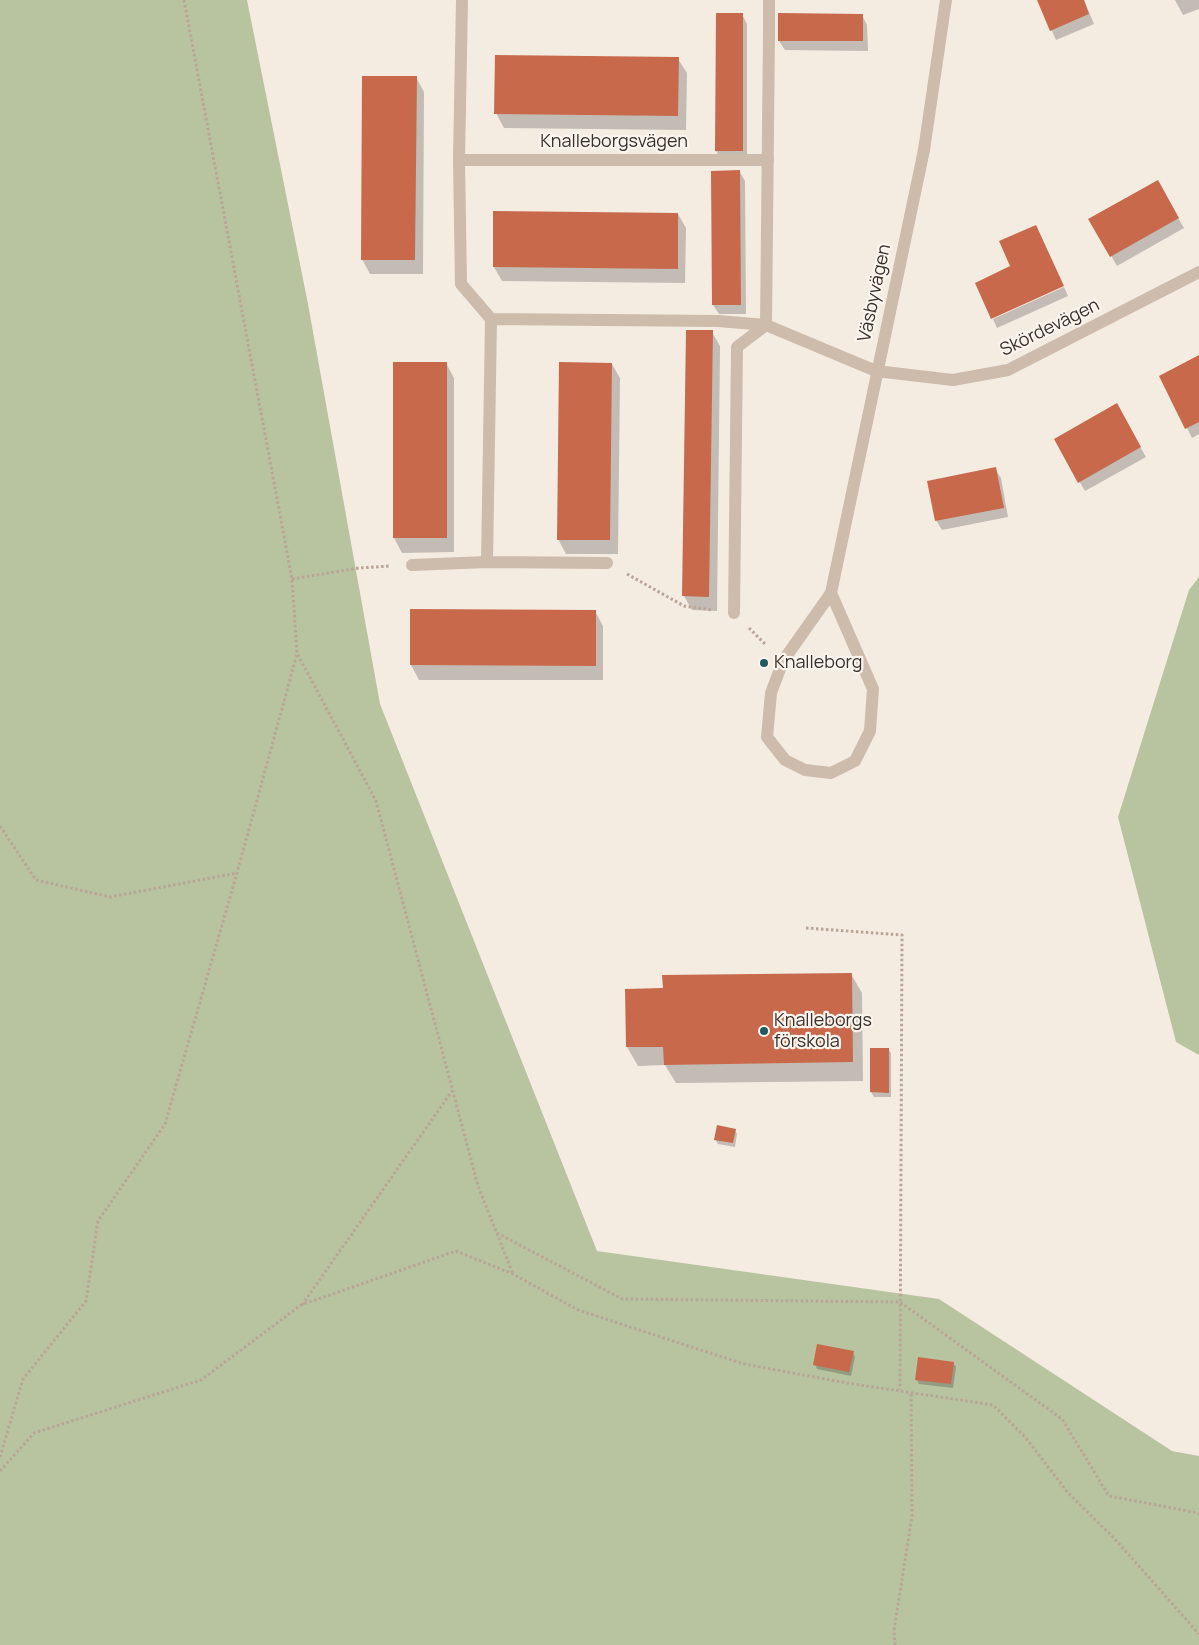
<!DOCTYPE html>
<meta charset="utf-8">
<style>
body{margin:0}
canvas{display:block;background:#f4ebe1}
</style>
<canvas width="1199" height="1645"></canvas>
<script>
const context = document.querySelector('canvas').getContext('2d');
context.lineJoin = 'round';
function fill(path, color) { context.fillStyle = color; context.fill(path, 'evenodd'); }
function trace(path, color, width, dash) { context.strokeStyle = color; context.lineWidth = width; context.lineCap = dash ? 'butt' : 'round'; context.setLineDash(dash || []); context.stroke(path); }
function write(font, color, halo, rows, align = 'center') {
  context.font = font + ' Manrope,sans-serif'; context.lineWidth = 4.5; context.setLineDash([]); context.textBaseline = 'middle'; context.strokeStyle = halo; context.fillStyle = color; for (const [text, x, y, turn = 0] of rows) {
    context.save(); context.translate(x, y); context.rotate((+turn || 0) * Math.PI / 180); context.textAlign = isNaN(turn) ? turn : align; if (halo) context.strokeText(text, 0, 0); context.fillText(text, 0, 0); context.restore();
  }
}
fill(new Path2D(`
 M0 0H247L308 304 380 704 597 1251 939 1299 1172 1451 1199 1456V1645H0Z
 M1199 577V1055L1176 1042 1118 817 1189 590Z`), '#b8c4a0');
fill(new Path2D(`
 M1038 0H1084L1094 24 1056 40Z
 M1175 0H1199V9L1183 15Z
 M742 14 747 24V160H722L716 151Z
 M862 15 867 25 868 51 785 50 779 41Z
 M678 59 687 73 686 130 504 128 496 113Z
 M416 77 424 92 423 274H370L362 259Z
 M740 172 745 181 746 314H719L713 305Z
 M1157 181 1184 228 1117 266 1090 219Z
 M678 214 686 228 685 283 502 281 494 267Z
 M1064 287 1068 296 997 328 993 319Z
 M712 332 720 346 717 611 692 610 684 596Z
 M1199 357V434L1192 438 1187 428Z
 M394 363H446L454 378V552L402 553 394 538Z
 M612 364 620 378 618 554H566L558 539Z
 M1116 405 1146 457 1085 491 1055 439Z
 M995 469 1001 478 1008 517 942 530 936 520Z
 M412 610 595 611 603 626V680H419L411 665Z
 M851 974 862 993 863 1081 676 1083 665 1065 638 1066 627 1047 664 990Z
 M871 1049H888L891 1053V1097H874L871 1092Z
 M735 1130 737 1134 735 1147 718 1144 715 1139Z
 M853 1352 855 1357 851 1376 817 1369 815 1364Z
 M953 1363 956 1367 953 1388 919 1384 917 1380Z`), '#0003');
fill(new Path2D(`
 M1037 0H1084L1089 14 1050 31Z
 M716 13H743V151H715Z
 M778 13 863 14V41H778Z
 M495 55 679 57 678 116 494 114Z
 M362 76H417L415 260H361Z
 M740 170 741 305H712L711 171Z
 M1158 180 1179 218 1110 257 1088 219Z
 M493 211 678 213V269L493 267Z
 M1036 225 1064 286 991 319 975 283 1010 266 999 241Z
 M686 330H713L709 597 682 596Z
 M1199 355V422L1185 429 1159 376Z
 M393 362H447V538H393Z
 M559 362 612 363 610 540H557Z
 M1117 403 1141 447 1078 483 1054 439Z
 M996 467 1004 508 935 521 927 481Z
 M410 609 596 610V666L410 665Z
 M852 973 853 1062 664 1065 663 1047H626L625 989 663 988 662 975Z
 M870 1048H889V1093L870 1092Z
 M717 1125 736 1129 733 1143 714 1140Z
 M817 1344 854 1351 849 1372 813 1365Z
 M918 1357 954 1362 951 1384 915 1380Z`), '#c8694b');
trace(new Path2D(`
 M184 0 292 579 297 653 376 801 478 1186 513 1274
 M627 574 684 606 712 610
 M292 579 359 568 390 566
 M749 628 766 645
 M0 826 36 880 110 897 237 873
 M806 928 902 935 900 1390
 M497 1233 622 1299 900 1302 1062 1419 1109 1496 1199 1513
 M302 1305 452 1091
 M0 1457 23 1379 86 1301 98 1221 165 1124 237 873 297 654
 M0 1471 34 1433 201 1380 301 1305 456 1251 513 1274 578 1310 744 1364 847 1383 993 1405 1026 1438 1068 1493 1114 1538 1199 1634
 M895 1645 894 1630 912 1516 911 1392`), '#b9a596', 3, [2.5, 2.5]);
trace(new Path2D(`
 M462 0 459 160 461 284 491 319
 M769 32V0
 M459 160H768
 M607 563 487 562 491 319 718 321 766 325
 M412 565 487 562`), '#cdbbac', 12);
trace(new Path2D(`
 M769 32 766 325 876 371 953 380 1008 370 1199 272
 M831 593 873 689 870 731 855 761 831 773 805 770 785 760 767 737 771 693 783 661 831 593 924 150 946 0
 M734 613 737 347 766 325`), '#cdbbac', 12);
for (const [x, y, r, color] of [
 [764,663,5,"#1f5a5e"],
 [764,1031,5,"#1f5a5e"]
]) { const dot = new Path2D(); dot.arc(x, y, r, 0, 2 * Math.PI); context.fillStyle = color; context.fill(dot); trace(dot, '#fbf5ee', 2); }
write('18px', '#3b302b', '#fbf5ee', [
 ["Knalleborgsvägen",614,142],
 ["Väsbyvägen",875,293,-78],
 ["Skördevägen",1050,328,-26]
]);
write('18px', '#3b302b', '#fbf5ee', [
 ["Knalleborg",774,663],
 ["Knalleborgs",774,1021],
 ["förskola",774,1042]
], 'left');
</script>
